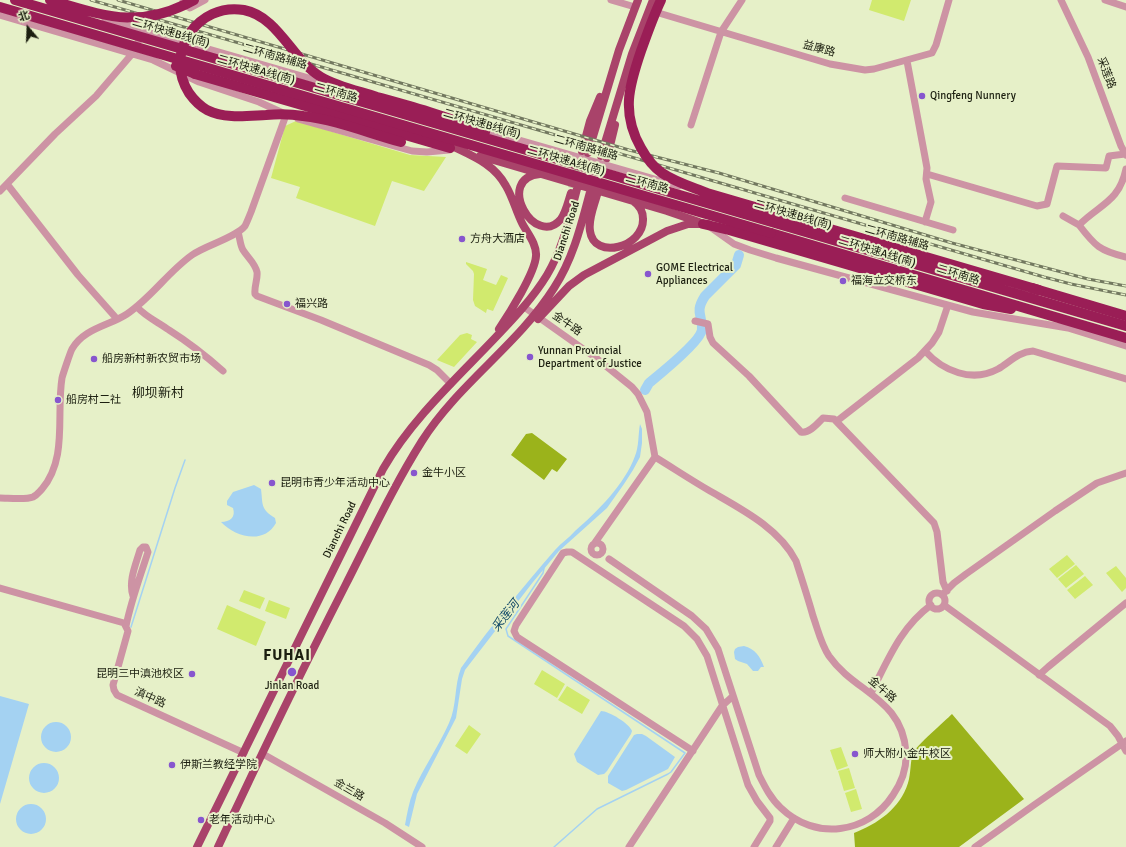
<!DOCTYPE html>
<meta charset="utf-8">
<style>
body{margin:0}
#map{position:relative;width:1126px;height:847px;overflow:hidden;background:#e6f0c8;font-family:Signika,"Noto Sans SC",sans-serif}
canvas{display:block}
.north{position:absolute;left:8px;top:8px;width:40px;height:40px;-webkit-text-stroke:3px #e6f0c8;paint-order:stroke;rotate:341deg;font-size:11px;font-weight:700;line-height:16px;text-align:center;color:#1c1f10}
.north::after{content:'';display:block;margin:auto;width:14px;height:18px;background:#1c1f10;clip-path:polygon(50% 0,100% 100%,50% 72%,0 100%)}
</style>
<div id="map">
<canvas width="1126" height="847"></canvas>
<div class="north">北</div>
</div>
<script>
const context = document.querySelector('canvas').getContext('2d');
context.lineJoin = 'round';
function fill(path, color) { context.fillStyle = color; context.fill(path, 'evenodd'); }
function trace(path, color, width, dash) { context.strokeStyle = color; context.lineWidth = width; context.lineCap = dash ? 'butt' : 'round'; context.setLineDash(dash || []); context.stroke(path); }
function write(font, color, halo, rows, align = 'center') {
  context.font = font + ' Signika,"Noto Sans SC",sans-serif'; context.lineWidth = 4; context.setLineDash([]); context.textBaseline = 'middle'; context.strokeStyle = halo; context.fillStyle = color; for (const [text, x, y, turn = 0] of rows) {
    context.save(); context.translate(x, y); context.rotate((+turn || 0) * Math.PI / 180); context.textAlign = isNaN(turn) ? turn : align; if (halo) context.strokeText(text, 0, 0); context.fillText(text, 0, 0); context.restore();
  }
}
fill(new Path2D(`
 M872 0H911L904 21 869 10Z
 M296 121 410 155 446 157 424 191 392 181 375 226 296 198 300 187 271 178 285 126Z
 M466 262 487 269 483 280 496 285 501 275 508 278 493 311 487 309 486 313 475 306 473 300 474 274 473 271 466 264Z
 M467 333 472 335 471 339 477 342 454 367 437 360 460 335Z
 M1067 555 1075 564 1057 578 1049 569Z
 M1076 565 1084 574 1066 588 1058 579Z
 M1116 566 1126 578V588L1122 592 1106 573Z
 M1085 576 1093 585 1075 599 1067 590Z
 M244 590 265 598 260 609 239 601Z
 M269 600 290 608 286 619 265 611Z
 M227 605 266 622 256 646 217 629Z
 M542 670 565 684 557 698 534 684Z
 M567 686 590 700 582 714 558 700Z
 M469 725 481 734 467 754 455 746Z
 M841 747 848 766 837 770 830 750Z
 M849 768 855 788 844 791 838 771Z
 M856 789 862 809 851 812 845 793Z`), '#d1ea6e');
fill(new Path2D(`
 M532 433 567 459 557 472 552 469 544 480 511 455 526 434Z
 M952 714 1024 799 959 847H855L854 833C877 824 900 809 908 783 911 773 910 762 913 753 915 747 946 720 952 714Z`), '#9bb31b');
fill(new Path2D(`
 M640 424 642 429V443L640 457 633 470 624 484 607 508 559 551 533 582 465 670 462 679 456 718 417 794 409 827 405 825C407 814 409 802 413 792 423 768 439 746 449 723 457 706 454 686 461 668 490 627 522 588 555 550 561 543 569 538 575 531 597 512 625 484 635 456 639 446 638 435 640 424Z
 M254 485 261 489C263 504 260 509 275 518L276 523C264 545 235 537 221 522 230 522 236 517 233 508L227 505V501L233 492Z
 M744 646C755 649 760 656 764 667H761L758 671H753L747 664 738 661 735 659 734 652 735 649 738 647Z
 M0 696 29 704 0 804Z
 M601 711C609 711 630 724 632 731L631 734 607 771 604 774 598 775 577 762 574 754Z
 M41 737a15 15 0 1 1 30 0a15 15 0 1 1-30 0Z
 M637 734H642L646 736 675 757 668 769 626 790 622 791 608 783V776L634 735Z
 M29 778a15 15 0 1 1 30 0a15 15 0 1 1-30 0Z
 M16 819a15 15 0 1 1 30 0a15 15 0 1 1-30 0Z`), '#a4d2f2');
trace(new Path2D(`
 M544 568 543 573 506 629 508 636 685 753 671 772 668 774 597 809 554 847
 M131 627 175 488 185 460`), '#a4d2f2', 1.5);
trace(new Path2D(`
 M645 390 649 383C660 374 700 342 702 330 703 315 694 313 705 296L736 265 739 255`), '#a4d2f2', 10);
trace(new Path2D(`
 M572 188 579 159`), '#bec6a3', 8, [8, 4]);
trace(new Path2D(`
 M611 0 635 7
 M1061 0 1088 57 1121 146 1126 155
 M1105 0 1126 7
 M183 2 185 5 190 8 205 0
 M652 11 830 64 865 70 874 69 932 53 936 45 949 0
 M0 15 153 60 199 82 259 102 283 113
 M105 19 326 83
 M907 61 925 157 927 168 926 179 931 202 925 222
 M298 119 412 151 427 152 449 150
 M691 125 721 32 742 0
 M481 129 679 186
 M1126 169C1119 202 1100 204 1079 225 1095 246 1100 251 1126 257
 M927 174 1037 206 1047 204 1057 166 1106 168 1109 156 1125 154
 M7 184 78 275 117 319
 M0 191 55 134 96 96 132 54 140 38
 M845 198 953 230
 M1063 216 1079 225
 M710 227 734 244 750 250 776 258 973 312 1068 328 1126 346
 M238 232C240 238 240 245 243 250 248 258 255 263 257 272 258 279 254 286 255 294L257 296 321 320 429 365 437 370 451 384
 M137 307C146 317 158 322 169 330 188 342 206 356 223 371
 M524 307 596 358 632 387 638 394 647 412 655 457 594 544
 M695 321 708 324 710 337 713 343 749 376 801 432C809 434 818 423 823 418L834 419 934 523 937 532 943 582 947 591
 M925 351C943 371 972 383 998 369 1010 362 1018 352 1033 351L1126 379
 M837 421 918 358 932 343 939 332 948 305
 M0 498C8 498 26 500 33 497 37 495 39 492 42 489 68 458 56 415 62 378 63 374 70 353 72 349 84 328 109 326 127 314 152 297 168 272 192 255 206 245 235 238 245 226 247 222 249 217 251 212L286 115
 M591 549a6 6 0 1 1 12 0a6 6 0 1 1-12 0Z
 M609 559 692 616 706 629 718 649 759 775C765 787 771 799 781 808 815 841 868 834 893 795 902 782 907 767 906 752 902 698 855 693 829 656 821 644 818 630 813 616 808 598 802 580 796 561 779 528 741 509 710 491 691 480 673 468 655 457
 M0 588 124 623 128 631 113 685 114 690 117 695 244 753
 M929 601a8 8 0 1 1 16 0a8 8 0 1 1-16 0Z
 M942 595 954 583 966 574 1055 511 1097 483 1126 473
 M944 605 1110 726 1118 736 1126 751
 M126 626C131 601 140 577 148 552L146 547H143L140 550C136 564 128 581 133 596
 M1039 675 1048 667 1126 603
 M871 693C888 660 900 628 931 605
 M693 751 517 637 514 631 516 625 563 553 567 552H572L684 626 697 639 707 656 748 785 757 801 770 818V821L754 847
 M263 754 385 823 422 847
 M629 847 722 706 733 696
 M776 847 794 818
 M975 847 1034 805 1126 741`), '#cd93a4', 7);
trace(new Path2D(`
 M446 143C469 155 493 162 506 186 513 198 516 211 522 223 527 233 537 244 536 256 535 273 509 314 499 329
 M582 151 590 121 600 97
 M588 153 619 50 638 0
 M480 156 667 211 699 222
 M601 156 632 54 653 0
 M607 158 615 125
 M540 174C494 178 535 250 561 219 566 212 568 202 571 193
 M597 195C594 206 588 219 590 231 594 261 644 247 643 219 643 211 639 205 633 201
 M538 319 569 286 584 275 667 231 688 224H708
 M197 847 383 469C412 419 456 379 495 338 514 318 533 298 547 275 563 248 569 219 577 189
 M218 847C259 759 301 672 345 586 370 537 393 487 422 441 458 384 518 345 554 288 573 259 581 226 590 192`), '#a9436a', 8);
trace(new Path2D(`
 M195 74 450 148
 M703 224 729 230 983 304 1011 309
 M771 233 1126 338
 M1032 288 1126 316`), '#9a1e56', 10);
const rail = new Path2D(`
 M91 0 1044 277 1071 284 1126 295
 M118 0 629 150 719 173 952 243 1088 279 1126 286`);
trace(rail, '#737960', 3);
trace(rail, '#e6f0c8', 1.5, [4.5]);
trace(new Path2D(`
 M15 0 1126 326
 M50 0C105 16 139 30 194 0
 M661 0C653 17 647 34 641 51 629 86 621 113 641 148 646 157 653 167 662 173 675 182 692 187 707 193L1039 290
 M0 7 771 233
 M176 66 195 74
 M401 142C368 133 337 120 303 116 291 114 278 114 266 115 246 116 225 119 207 110 200 106 194 100 189 93 163 53 198 2 244 10 279 17 292 60 321 77 338 87 359 91 377 97 413 107 450 117 485 132`), '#9a1e56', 10);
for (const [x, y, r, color] of [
 [922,96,4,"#8756ce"],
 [462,239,4,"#8756ce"],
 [648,274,4,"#8756ce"],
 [843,281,4,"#8756ce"],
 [287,304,4,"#8756ce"],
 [530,357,4,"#8756ce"],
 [94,359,4,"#8756ce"],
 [58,400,4,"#8756ce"],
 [414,473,4,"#8756ce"],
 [272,483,4,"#8756ce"],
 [292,672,5,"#8756ce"],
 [192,674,4,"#8756ce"],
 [855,754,4,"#8756ce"],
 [172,765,4,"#8756ce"],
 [201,820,4,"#8756ce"]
]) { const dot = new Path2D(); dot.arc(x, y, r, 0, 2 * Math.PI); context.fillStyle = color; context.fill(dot); trace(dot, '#e6f0c8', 1.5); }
write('11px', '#1c1f10', '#e6f0c8', [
 ["二环快速B线(南)",171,33,16],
 ["益康路",819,49,15],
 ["二环南路辅路",275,57,16],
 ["二环快速A线(南)",256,70,16],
 ["采莲路",1106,73,69],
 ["二环南路",336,93,16],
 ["二环快速B线(南)",482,124,16],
 ["二环南路辅路",586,148,16],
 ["二环快速A线(南)",566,161,16],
 ["二环南路",647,184,16],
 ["二环快速B线(南)",793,215,16],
 ["Dianchi Road",567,231,-72],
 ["二环南路辅路",897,238,16],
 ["二环快速A线(南)",877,252,17],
 ["二环南路",958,275,17],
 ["金牛路",567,324,35],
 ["Dianchi Road",340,530,-64],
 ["金牛路",882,690,41],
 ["滇中路",150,698,24],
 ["金兰路",349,790,30]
]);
write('11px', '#1c1f10', '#e6f0c8', [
 ["Qingfeng Nunnery",930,96],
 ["方舟大酒店",470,239],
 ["GOME Electrical",656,268],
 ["Appliances",656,281],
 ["福海立交桥东",851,281],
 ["福兴路",295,304],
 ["Yunnan Provincial",538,351],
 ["Department of Justice",538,364],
 ["船房新村新农贸市场",102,359],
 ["船房村二社",66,400],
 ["金牛小区",422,473],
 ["昆明市青少年活动中心",280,483],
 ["昆明三中滇池校区",184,674,"right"],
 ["Jinlan Road",292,686,"center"],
 ["师大附小金牛校区",863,754],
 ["伊斯兰教经学院",180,765],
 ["老年活动中心",209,820]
], 'left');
write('italic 12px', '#0e4666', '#e6f0c8', [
 ["采莲河",506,616,-52]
]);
write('13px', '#1c1f10', '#e6f0c8', [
 ["柳坝新村",158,394]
]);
context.letterSpacing = '1px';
write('bold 15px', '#1c1f10', '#e6f0c8', [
 ["FUHAI",287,656]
]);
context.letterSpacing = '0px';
</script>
